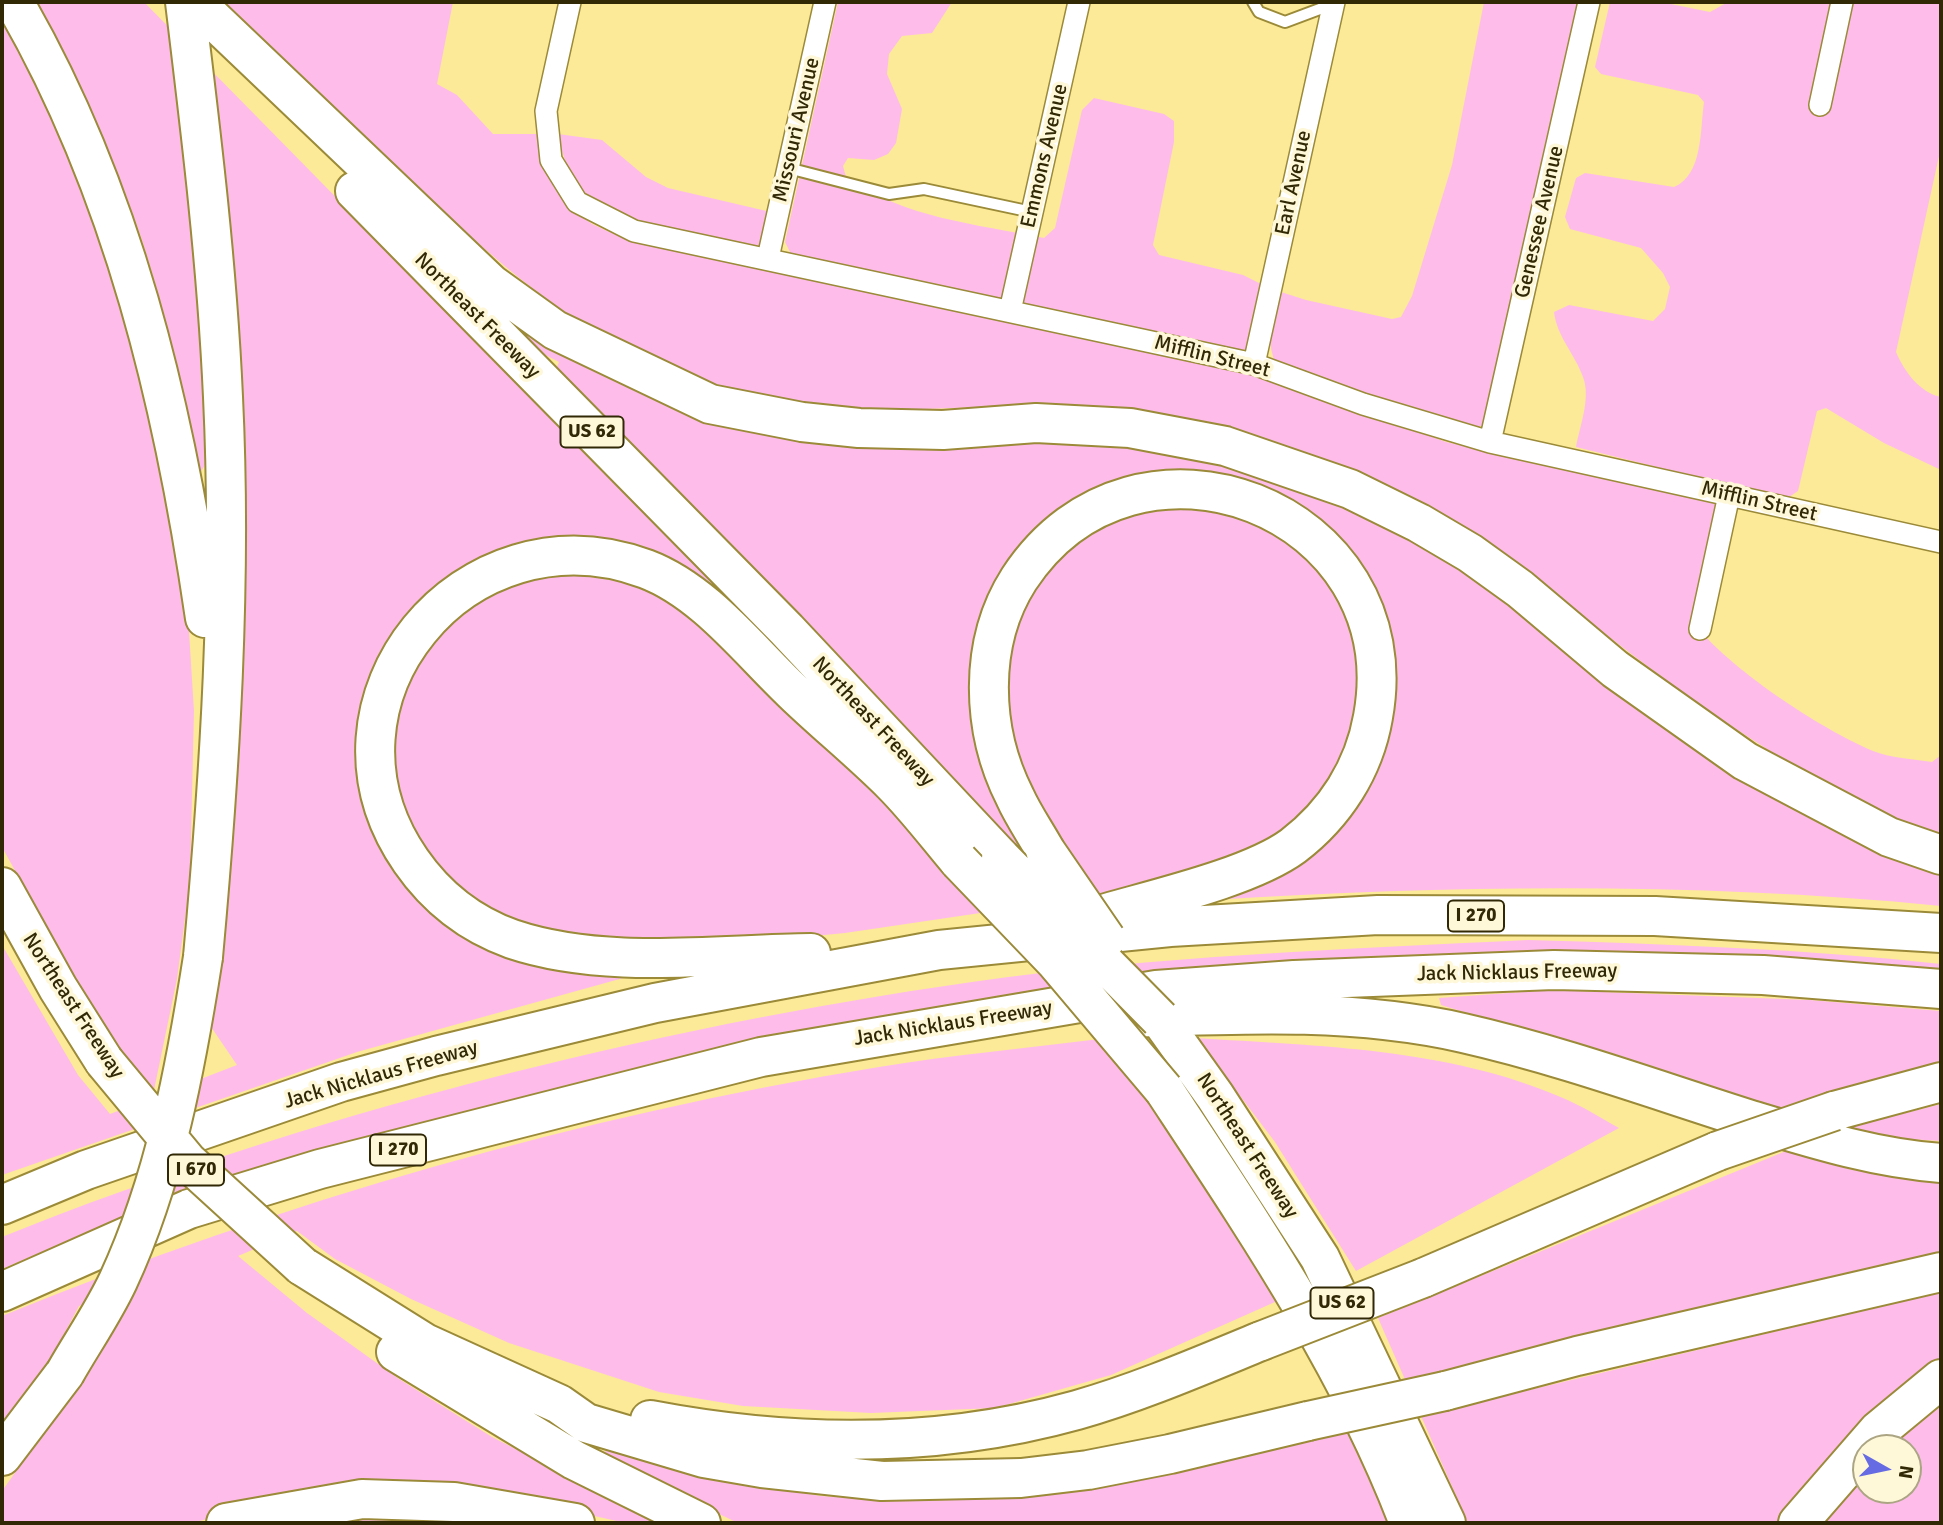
<!DOCTYPE html>
<style>
body{margin:0}
#map{position:relative;width:1943px;height:1525px;overflow:hidden;background:#fcea98;font-family:Signika,sans-serif}
canvas{display:block}
.frame{position:absolute;inset:0;border:4px solid #312906;pointer-events:none}
.north{position:absolute;left:1852px;top:1434px;width:70px;height:70px;box-sizing:border-box;background:#fef7d8;border:2px solid #aca584;border-radius:50%;rotate:99deg;font-size:19px;font-weight:700;line-height:28px;text-align:center;color:#312906}
.north::after{content:'';display:block;margin:auto;width:24px;height:32px;background:#666be4;clip-path:polygon(50% 0,100% 100%,50% 72%,0 100%)}
</style>
<div id="map">
<canvas width="1943" height="1525"></canvas>
<div class="frame"></div>
<div class="north">N</div>
</div>
<script>
const context = document.querySelector('canvas').getContext('2d');
context.lineJoin = 'round';
function fill(path, color) { context.fillStyle = color; context.fill(path, 'evenodd'); }
function trace(path, color, width, dash) { context.strokeStyle = color; context.lineWidth = width; context.lineCap = dash ? 'butt' : 'round'; context.setLineDash(dash || []); context.stroke(path); }
function write(font, color, halo, rows, align = 'center') {
  context.font = font + ' Signika,sans-serif'; context.lineWidth = 7; context.setLineDash([]); context.textBaseline = 'middle'; context.strokeStyle = halo; context.fillStyle = color; for (const [text, x, y, turn = 0] of rows) {
    context.save(); context.translate(x, y); context.rotate((+turn || 0) * Math.PI / 180); context.textAlign = isNaN(turn) ? turn : align; if (halo) context.strokeText(text, 0, 0); context.fillText(text, 0, 0); context.restore();
  }
}
fill(new Path2D(`
 M2 2 36 63 127 301 185 568 194 711 190 881 177 979 154 1090 102 1028 2 847Z
 M36 2H144L787 656 781 662 729 613 541 551 379 685 415 888 634 975 357 1052 2 1175V945L78 1075 110 1114 237 1065 205 1018 208 388 205 465 200 473C184 394 167 317 142 240 115 158 75 79 36 2Z
 M225 2H453L437 84 457 95 493 134H539L577 213 592 224 616 235 1208 363 1281 381 1446 442 1718 502 1693 622C1728 668 1819 728 1873 751 1890 758 1913 759 1932 762L1941 755V836C1831 796 1727 727 1634 656 1550 592 1471 521 1372 478 1298 446 1223 427 1144 416 1121 413 1098 407 1075 407 964 402 849 422 739 394 597 357 499 265 396 167 339 112 282 57 225 2Z
 M838 2H952L932 33 902 36 889 54 887 74 902 109 896 143 888 154 874 160 848 158 843 166 846 177C904 218 976 224 1044 238L1055 228 1082 110 1094 98 1164 114 1174 121V142L1153 245 1159 255 1243 275 1267 287 1249 348 1237 354 791 254 785 242Z
 M1484 2H1582L1485 424 1474 429 1462 428 1276 363C1264 340 1275 315 1281 292L1306 300 1392 319 1401 317 1412 296 1452 165Z
 M1610 2H1661L1710 12 1728 2H1941V147L1896 352C1904 371 1920 393 1941 397V470L1884 443 1826 408 1817 411 1798 491 1786 499 1576 447C1580 425 1591 398 1583 377 1575 354 1557 337 1554 312L1569 305 1653 321 1665 309 1670 287 1663 273 1641 248 1570 229 1565 217 1576 178 1585 173 1674 187C1703 175 1700 130 1704 102L1698 95 1601 74 1595 67Z
 M558 134 602 140 646 177 668 188 775 213 763 244 752 248C701 237 635 232 592 200 571 185 563 157 558 134Z
 M488 302 647 394 1083 440 1190 456 1279 478 1406 532 1941 871V906C1699 882 1456 885 1213 900L1235 887 1379 744 1327 539 1120 490 988 621 1035 850 1019 853 554 374 559 362 536 350Z
 M1192 502 1291 536 1345 598 1365 701 1319 808 1227 864 1096 899 1028 799 1004 729 1013 618 1051 560 1106 520Z
 M561 573 633 583 668 599 755 673 923 842 987 912 845 933 761 941 630 943 506 925 433 872 401 810 390 752 413 664 466 608 524 579Z
 M1528 940C1666 944 1804 949 1941 964V974L1332 960 319 1157 44 1251 2 1269V1237C305 1115 649 1028 972 982 1156 956 1343 949 1528 940Z
 M1551 990 1810 1000 1941 1011V1066L1783 1110 1441 1005 1439 998Z
 M1196 1038C1319 1046 1448 1048 1563 1098 1582 1106 1601 1118 1619 1128L1356 1271 1275 1142Z
 M1100 1039 1157 1104 1284 1298 1111 1375 995 1408 871 1413 743 1406 659 1392 509 1343 411 1299 335 1259 297 1231 238 1256 307 1313 399 1379 492 1437 661 1523H626L535 1503 227 1514 191 1523H2V1491L75 1389 121 1291 79 1306 32 1394 2 1436V1316C284 1201 579 1116 879 1067 952 1055 1027 1048 1100 1039Z
 M1941 1104V1141L1892 1138 1851 1127Z
 M1786 1151 1853 1170 1941 1181V1259L1437 1412 1941 1292V1368L1784 1523H1468L1378 1318Z
 M1941 1398V1523H1816L1866 1466V1490H1908V1448H1883Z
 M1357 1428 1398 1523H738L602 1458 606 1450 708 1477 821 1496 897 1501 1005 1499 1085 1489Z
 M383 1513 529 1523H292Z`), '#febceb');
const service = new Path2D(`
 M1253 2 1259 12 1285 22 1333 4
 M788 168 889 194 924 189 1032 212`);
const minor = new Path2D(`
 M570 2 546 111 551 160 577 202 634 231 1254 364 1363 404 1490 442 1941 542
 M1820 105 1842 2
 M768 258 825 2
 M1010 311 1079 2
 M1254 364 1334 2
 M1490 442 1589 2
 M1700 629 1729 495`);
const motorway = new Path2D(`
 M14 2C123 190 174 405 205 618
 M185 2C201 133 217 264 223 397 232 583 220 771 203 957
 M195 2 491 284 555 330 710 404 802 422 859 428 943 430 1036 423 1130 428 1225 446 1350 489 1419 523 1470 553 1520 589 1615 669 1745 761 1889 837 1941 855
 M355 191 787 630 1001 858
 M1045 850C1035 832 1023 815 1015 797 981 730 978 643 1019 579 1136 401 1411 509 1373 717 1364 769 1335 814 1293 846 1248 879 1145 901 1089 918
 M2 887 58 988 104 1061
 M811 953C715 954 604 970 512 939 470 924 436 897 411 861 300 701 466 502 646 569 704 591 748 649 792 691 824 722 860 751 892 783 916 807 937 835 959 861
 M1126 1018C1238 1014 1352 1008 1463 1033 1560 1055 1656 1090 1751 1120 1814 1139 1875 1158 1941 1163
 M1160 1019 1215 1096 1320 1258 1446 1523
 M1164 1090C1255 1228 1350 1368 1409 1523
 M1834 1111 1941 1082
 M2 1205 86 1170 341 1082 436 1056 655 1003 939 950 1170 927 1378 915 1655 916 1941 933
 M302 1266 425 1343 559 1404 586 1423 704 1458 762 1468 882 1481 1021 1478 1088 1470 1170 1454 1308 1421
 M1423 1278 1718 1151
 M2 1292 189 1209 320 1169 761 1057 1156 990 1294 980 1554 970 1763 975 1941 989
 M396 1352 574 1460 701 1523
 M1445 1391 1577 1356 1941 1272
 M650 1420C792 1447 937 1449 1077 1410 1140 1392 1200 1366 1261 1341
 M2 1456 65 1373
 M226 1523 362 1499 454 1502 575 1523
 M1798 1523 1878 1431 1941 1379`);
trace(service, '#9b8a38', 14);
trace(minor, '#9b8a38', 24);
trace(motorway, '#9b8a38', 42);
trace(service, '#fff', 10);
trace(minor, '#fff', 21);
trace(motorway, '#fff', 38);
const motorwayBridge = new Path2D(`
 M1045 850 1106 939
 M1001 858 1160 1019
 M959 861 1055 961 1164 1090
 M104 1061 187 1161 302 1266
 M1718 1151 1834 1111
 M1261 1341 1423 1278
 M65 1373C82 1343 103 1313 118 1281 165 1180 186 1066 203 957
 M1308 1421 1445 1391`);
trace(motorwayBridge, '#9b8a38', 42, []);
trace(motorwayBridge, '#fff', 38);
for (const [x, y, w] of [
 [592,432,63],
 [1476,916,56],
 [398,1150,56],
 [196,1170,56],
 [1342,1303,63]
]) { const box = new Path2D(); box.roundRect(x - w / 2, y - 15.5, w, 31, 5); context.fillStyle = '#fef7d8'; context.fill(box); trace(box, '#312906', 2); }
write('bold 19px', '#312906', null, [
 ["US 62",592,432],
 ["I 270",1476,916],
 ["I 270",398,1150],
 ["I 670",196,1170],
 ["US 62",1342,1303]
]);
write('21px', '#312906', '#fef7d8', [
 ["Missouri Avenue",797,130,-77],
 ["Emmons Avenue",1045,156,-77],
 ["Earl Avenue",1294,183,-78],
 ["Genessee Avenue",1540,222,-77],
 ["Northeast Freeway",477,316,45],
 ["Mifflin Street",1212,357,14],
 ["Mifflin Street",1759,502,13],
 ["Northeast Freeway",873,722,47],
 ["Jack Nicklaus Freeway",1517,973,-1],
 ["Northeast Freeway",73,1006,57],
 ["Jack Nicklaus Freeway",953,1024,-9],
 ["Jack Nicklaus Freeway",381,1075,-16],
 ["Northeast Freeway",1247,1146,57]
]);
</script>
